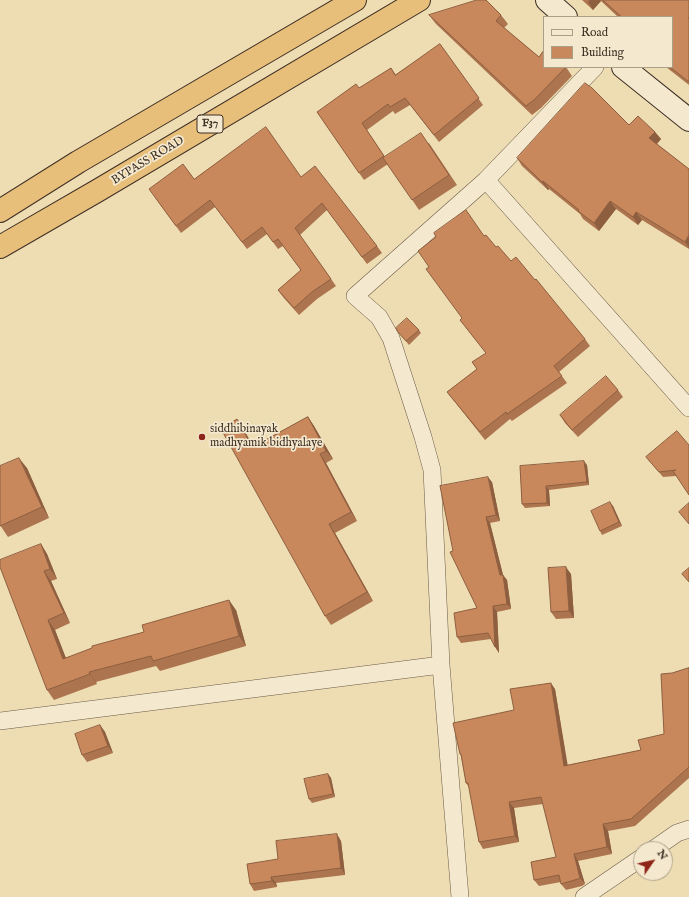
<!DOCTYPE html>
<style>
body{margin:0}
#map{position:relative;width:689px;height:897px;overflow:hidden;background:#eeddb3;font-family:"IM FELL English",serif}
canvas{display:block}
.legend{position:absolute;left:543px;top:16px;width:130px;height:52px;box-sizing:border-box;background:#f4e9ce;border:1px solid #ab9f8a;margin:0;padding:5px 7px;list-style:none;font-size:12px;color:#3e2f24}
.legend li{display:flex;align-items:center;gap:8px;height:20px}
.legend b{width:20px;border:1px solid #ab9f8a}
.north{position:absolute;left:633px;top:841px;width:40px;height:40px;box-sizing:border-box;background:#f4e9ce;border:1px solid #ab9f8a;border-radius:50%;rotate:56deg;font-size:11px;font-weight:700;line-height:16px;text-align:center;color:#3e2f24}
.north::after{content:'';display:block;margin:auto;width:14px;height:18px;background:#8f2418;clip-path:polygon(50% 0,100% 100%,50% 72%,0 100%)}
</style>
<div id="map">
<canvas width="689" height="897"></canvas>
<ul class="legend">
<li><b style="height:5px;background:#f4e9ce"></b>Road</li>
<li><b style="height:11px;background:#c9885c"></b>Building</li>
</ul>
<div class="north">N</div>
</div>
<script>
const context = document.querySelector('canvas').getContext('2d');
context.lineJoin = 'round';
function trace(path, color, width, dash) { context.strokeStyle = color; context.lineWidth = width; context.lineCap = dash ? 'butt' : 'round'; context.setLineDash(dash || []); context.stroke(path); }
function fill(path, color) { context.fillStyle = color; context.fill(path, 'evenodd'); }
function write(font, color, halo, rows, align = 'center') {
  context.font = font + ' "IM FELL English",serif'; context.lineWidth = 3.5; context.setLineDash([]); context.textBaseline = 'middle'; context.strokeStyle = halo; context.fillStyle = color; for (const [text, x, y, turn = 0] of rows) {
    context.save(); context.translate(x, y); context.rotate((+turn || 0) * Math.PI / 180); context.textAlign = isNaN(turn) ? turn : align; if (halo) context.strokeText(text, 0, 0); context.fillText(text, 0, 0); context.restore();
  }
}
const street = new Path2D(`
 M486 180 689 408
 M0 721 441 665
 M654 849 677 833 689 829
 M460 897 441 665 432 470 423 437 391 338 379 317 355 296 486 180 595 67
 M584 897 641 858`);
const secondary = new Path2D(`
 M547 0 566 17
 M623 67 689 120`);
const highway = new Path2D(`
 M0 211 78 162 355 0
 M0 247 97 191 419 0`);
trace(street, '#6a5a48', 18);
trace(secondary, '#3e2f24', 24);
trace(highway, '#3e2f24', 24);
trace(street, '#f4e9ce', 17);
trace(secondary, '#f4e9ce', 22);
trace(highway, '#e7be7a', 22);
fill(new Path2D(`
 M582 0H689V85L666 67H672V17H618L601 1 593 10Z
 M429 15H501L508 24 504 28 539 57 566 67 572 76 541 108 532 115 436 24Z
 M440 44 483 105 439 142 410 105 395 114 393 111 367 130 385 157 429 143 457 185 419 210 388 164 364 180 317 112 359 88 391 68 396 75Z
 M629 125 655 132 661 139 657 144 689 169V249L642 220 638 225 616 209 599 231 583 219 580 214 549 189 548 190 522 166 517 158Z
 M301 177 377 246 382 253 367 264 327 210 300 235 336 286 317 299 299 315 283 297 278 290 301 270 283 246 278 249 267 234 247 249 215 207 181 233 154 196 194 179Z
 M484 236 511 261 535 280 585 339 590 346 559 372 567 383 512 421 510 419 485 440 447 392 477 369 486 353 460 320 462 318 429 267Z
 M419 330 421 333 409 345 398 332Z
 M618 390 623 397 578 437 565 423 560 415Z
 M308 417 314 426 333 459 326 463 357 521 335 533 373 601 331 625 325 616 237 419 243 428 253 446Z
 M677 431 676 476 663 477 646 457Z
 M587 465 589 485 549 490 550 506 525 508 522 504 520 466Z
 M27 468 49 518 8 537 0 525Z
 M492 482 500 521 490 523 503 575 507 580 511 609 497 612 499 653 491 639 461 643 457 637 477 608 453 551Z
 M613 506 622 526 602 535 600 531Z
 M41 544 47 554 57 579 51 581 70 623 55 630 66 658 236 610 246 646 160 671 156 666 96 682 97 684 54 700 47 690Z
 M571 574 574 618 556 619 551 612Z
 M689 668V778L635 826 608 831 612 854 578 861 585 884 582 886 566 890 561 884V882L539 886 534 880 556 857 543 804 514 808 519 842 483 849 479 842 469 787 466 783 461 756 460 754 514 710 555 689 567 765 641 750 664 734 672 673Z
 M100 725 105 732 113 753 87 762 82 755Z
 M328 774 331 778 335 797 312 803 309 799Z
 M341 841 345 875 276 883 277 887 254 891 250 884 278 859Z`), '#ad754f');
fill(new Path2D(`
 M590 0H600L601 1 593 10 588 2Z
 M655 132 661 139 655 146 649 138Z
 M543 181 549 189 548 190 542 182Z
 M610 201 616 209 599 231 594 223Z
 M636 212 642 220 638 225 633 217Z
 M689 235V248L685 242Z
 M308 417 314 426 333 459 326 451Z
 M237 419 243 428 258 456 252 447Z
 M320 454 326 463 357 521 351 512Z
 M19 458 27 468 49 518 42 507Z
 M584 461 587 465 589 485 587 482Z
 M488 477 492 482 500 521 496 515Z
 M546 486 549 490 550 506 547 503Z
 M610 502 613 506 622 526 619 522Z
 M486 517 490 523 503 575 507 580 511 609 507 604Z
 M329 524 335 533 373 601 367 592Z
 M41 544 47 554 57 579 50 569Z
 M566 567 571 574 574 618 569 611Z
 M44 571 51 581 70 623 64 613Z
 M229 600 236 610 246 646 239 636Z
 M493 606 497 612 499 653 495 647Z
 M48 620 55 630 70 669 63 659Z
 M89 672 96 682 97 684 90 674Z
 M551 683 555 689 569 773 564 766Z
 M100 725 105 732 113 753 108 746Z
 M328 774 331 778 335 797 333 794Z
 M509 802 514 808 519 842 515 836Z
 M603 824 608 831 612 854 607 847Z
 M337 834 341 841 345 875 341 868Z
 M574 854 578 861 585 884 580 878Z
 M271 877 276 883 277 887 272 881Z`), '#8d5f40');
const building = new Path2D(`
 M477 0H486L501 15 496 21 539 57 544 50V67H566L535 99 526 106 429 15Z
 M603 0H689V17L688 18H689V82L670 67H672V17H622Z
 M440 44 479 98 434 135 405 98 390 107 388 104 362 123 384 156 359 173 317 112 356 84 359 88 391 68 395 75Z
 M585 83 592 88 629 125 638 116 655 132 649 138 689 169V235L685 242 636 212 633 217 610 201 594 223 578 211 579 210 543 181 542 182 517 158Z
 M266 127 301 177 315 166 377 246 362 257 322 203 295 228 331 279 312 292 294 308 278 290 301 270 278 239 273 242 262 227 242 242 210 200 176 226 149 189 183 164 194 179Z
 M421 133 449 175 412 200 383 158Z
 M466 210 484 236 486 235 496 247 498 246 511 261 516 257 535 280 536 279 585 339 554 366 562 376 507 414 506 412 480 432 447 392 477 369 472 362 486 353 460 320 462 318 426 269 429 267 418 251 436 237 434 233Z
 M407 318 419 330 406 341 398 332 396 328Z
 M606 376 618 390 572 430 560 415Z
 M308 417 326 451 320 454 351 512 329 524 367 592 325 616 221 429 237 419 252 447Z
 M677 431 689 445V495L673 471 676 470 659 472 646 457Z
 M19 458 42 507 0 526V466Z
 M584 461 587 482 546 486 547 503 522 504 520 466Z
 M488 477 496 515 486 517 500 575H503L507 604 493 606 495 647 488 633 457 637 454 613 477 608 450 552 453 551 440 486Z
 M610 502 619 522 600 531 591 511Z
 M689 503V524L679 512Z
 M41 544 50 569 44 571 64 613 48 620 63 659 92 648V646L144 632 142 625 229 600 239 636 153 661 151 656 89 672 90 674 47 690 0 567V560Z
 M566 567 569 611 551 612 548 568Z
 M689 568V582L682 574Z
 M689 668V767L631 819 603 824 607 847 574 854 580 878 578 879 561 884 559 875 534 880 531 862 556 857 541 797 509 802 515 836 479 842 468 783H466L461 754H460L453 723 514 710 510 689 551 683 564 766 641 750 638 740 664 734 661 674 672 673Z
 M100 725 108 746 82 755 75 734Z
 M328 774 333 794 309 799 304 779Z
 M337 834 341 868 271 877 272 881 250 884 247 864 278 859 276 841Z`);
fill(building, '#c9885c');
trace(building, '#8d5f40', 1);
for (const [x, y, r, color] of [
 [202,437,4,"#8f2418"]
]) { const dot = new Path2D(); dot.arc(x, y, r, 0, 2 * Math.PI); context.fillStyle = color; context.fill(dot); trace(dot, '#f4e9ce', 1.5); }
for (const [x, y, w] of [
 [210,124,26]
]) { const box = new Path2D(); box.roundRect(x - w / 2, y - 9, w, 18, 3); context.fillStyle = '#f4e9ce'; context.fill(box); trace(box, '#3e2f24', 1); }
write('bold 11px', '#3e2f24', null, [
 ["F37",210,124]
]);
write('12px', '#3e2f24', '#f4e9ce', [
 ["BYPASS ROAD",148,161,-31]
]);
write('12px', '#3e2f24', '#f4e9ce', [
 ["siddhibinayak",210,430],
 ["madhyamik bidhyalaye",210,444]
], 'left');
</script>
